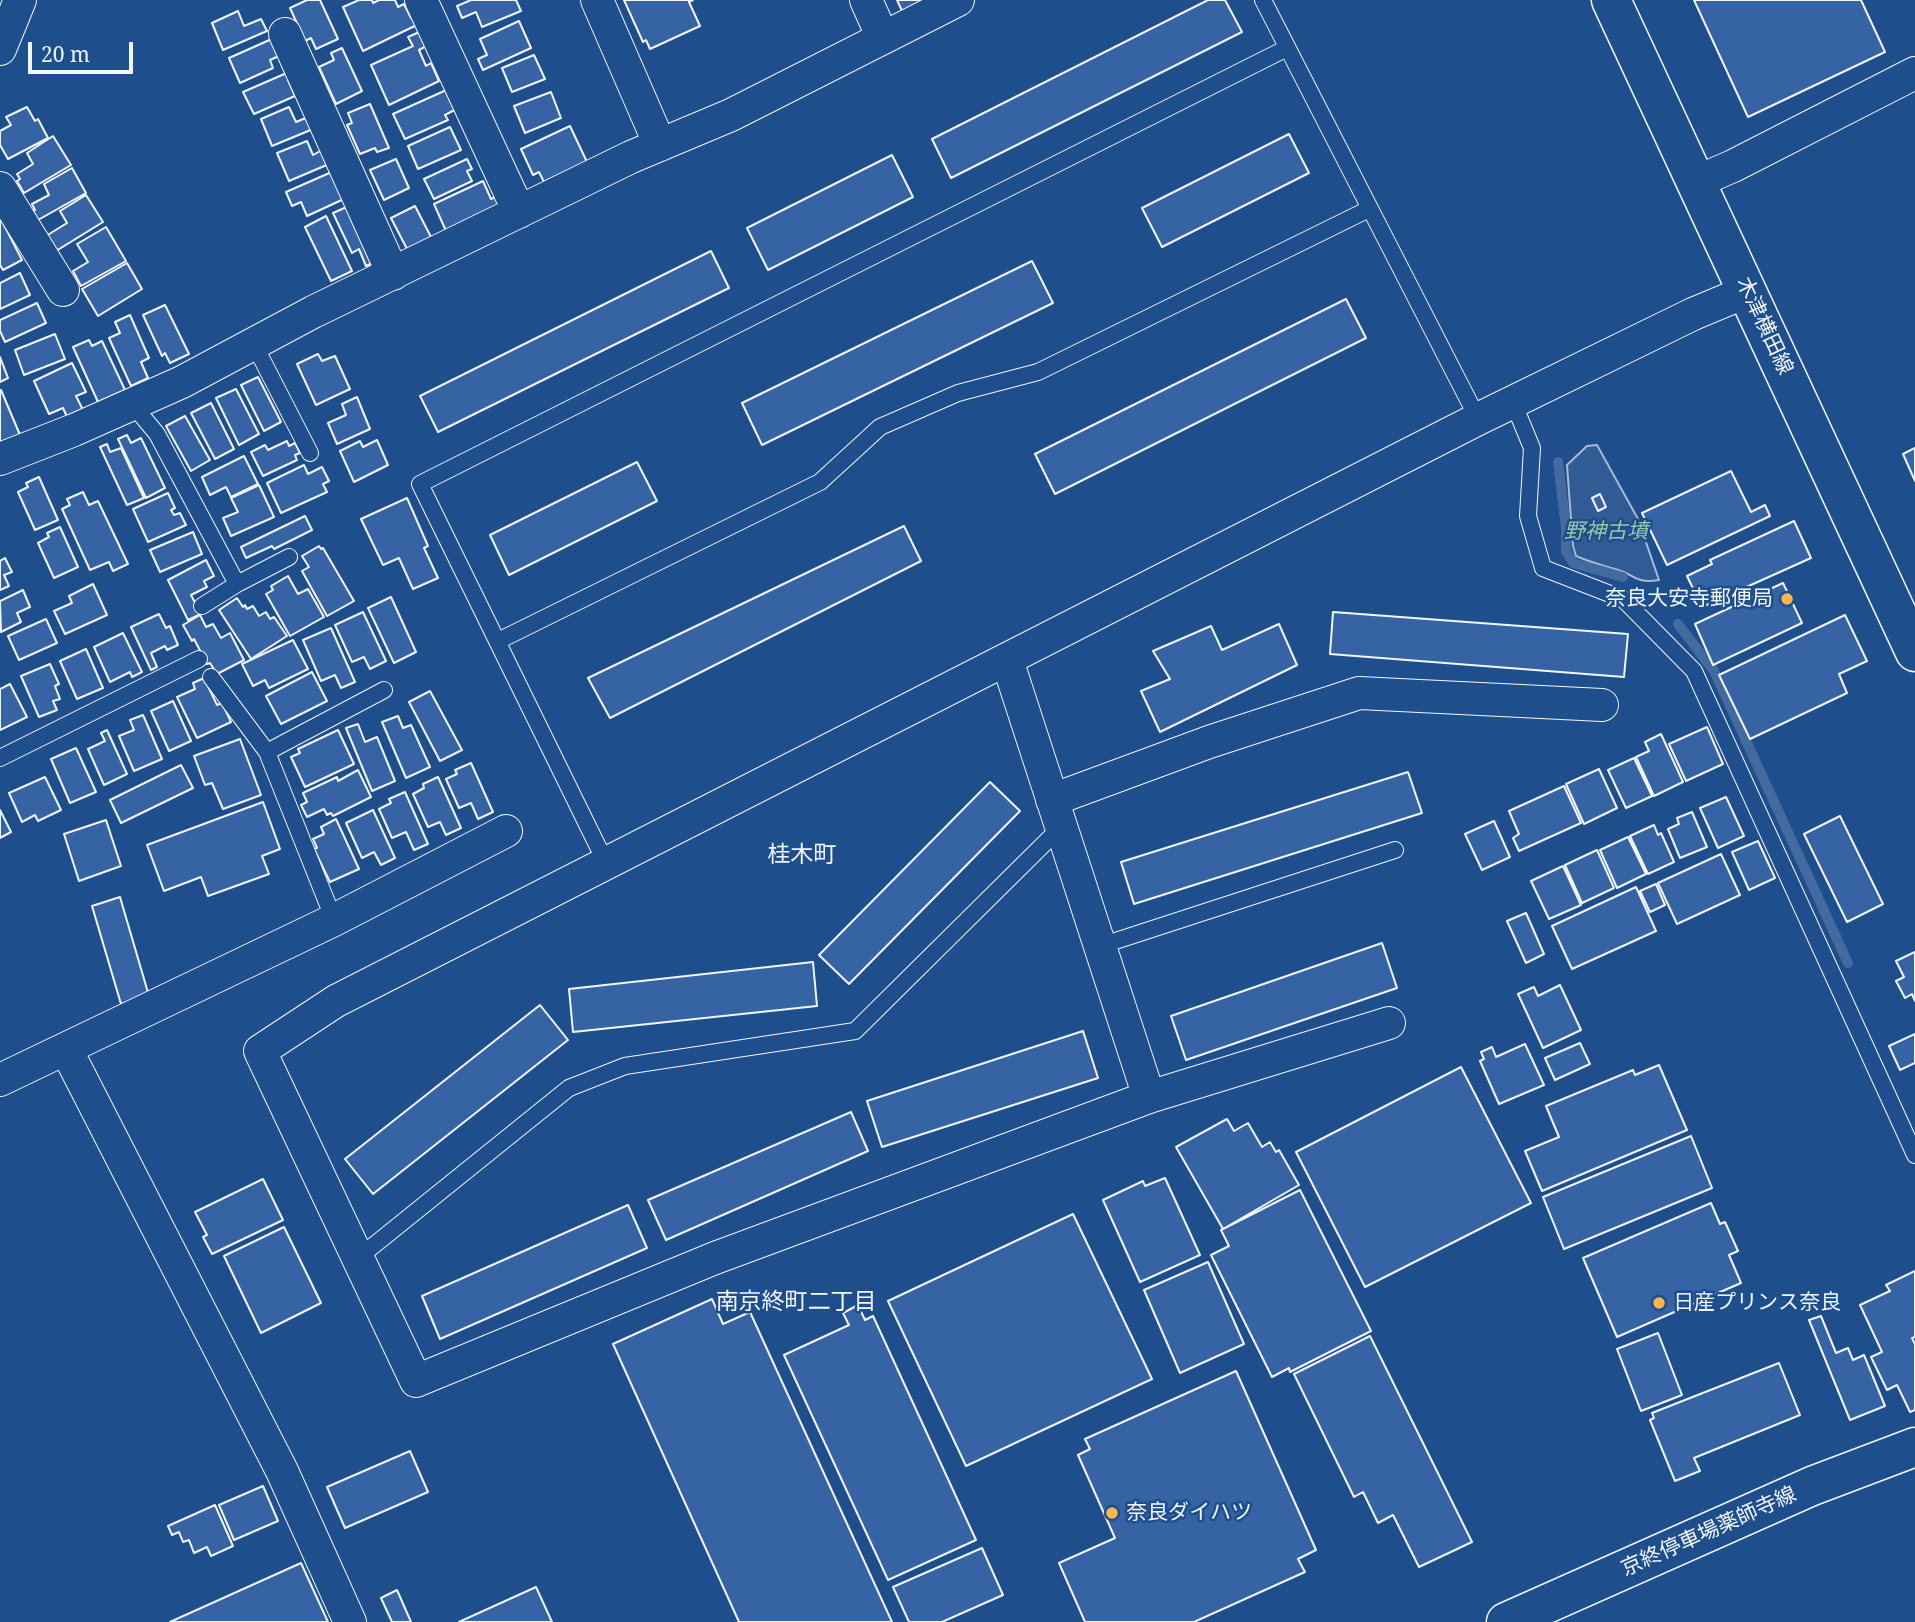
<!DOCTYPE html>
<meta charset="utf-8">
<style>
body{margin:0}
#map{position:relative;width:1915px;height:1622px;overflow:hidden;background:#1f4e8c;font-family:"Noto Serif",serif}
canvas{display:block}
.scale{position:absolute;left:28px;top:42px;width:105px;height:32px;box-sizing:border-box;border:4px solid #f2f6ff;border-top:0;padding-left:9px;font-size:21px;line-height:24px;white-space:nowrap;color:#f2f6ff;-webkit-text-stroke:5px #1f4e8c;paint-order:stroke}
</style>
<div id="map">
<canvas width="1915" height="1622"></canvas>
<div class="scale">20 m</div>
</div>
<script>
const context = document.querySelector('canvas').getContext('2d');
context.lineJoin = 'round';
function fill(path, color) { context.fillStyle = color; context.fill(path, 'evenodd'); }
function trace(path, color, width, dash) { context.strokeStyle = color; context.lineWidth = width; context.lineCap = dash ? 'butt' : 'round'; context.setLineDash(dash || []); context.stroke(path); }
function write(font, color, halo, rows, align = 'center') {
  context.font = font + ' "Noto Serif","Noto Sans JP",serif'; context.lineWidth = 5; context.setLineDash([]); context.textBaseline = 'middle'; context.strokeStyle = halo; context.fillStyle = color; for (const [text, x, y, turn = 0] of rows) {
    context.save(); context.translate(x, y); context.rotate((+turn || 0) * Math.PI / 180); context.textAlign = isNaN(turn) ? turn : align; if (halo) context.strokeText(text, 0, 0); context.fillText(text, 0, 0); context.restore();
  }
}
const green = new Path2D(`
 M1597 445 1638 519 1659 580C1634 584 1635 574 1615 569 1602 565 1589 562 1576 556L1573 546 1567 465 1587 446Z`);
fill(green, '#305b95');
trace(green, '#a8bbd7', 2);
trace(new Path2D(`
 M1558 462 1566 528V551L1573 563 1623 577
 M1678 624 1714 671 1848 963`), '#446ba0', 10);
const building = new Path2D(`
 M307 0H320L338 39 316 49 311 38 305 41 290 8Z
 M359 0H372L373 3 379 0H395L398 7 404 4 411 18 419 14 423 22 363 51 343 7Z
 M471 0H516L521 11 482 27 476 12 462 18 457 6Z
 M624 0H693L689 2 700 26 650 49 646 40 643 42Z
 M897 0H930L903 13Z
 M1208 0H1225L1242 32 951 178 932 139Z
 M1694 0H1861L1885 52 1748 117Z
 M238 11 244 26 261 19 267 31 223 50 212 23Z
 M519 21 531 48 483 70 478 59 487 55 480 39Z
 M426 29 432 43 419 50 426 66 431 63 439 81 389 105 371 65 413 46 408 37Z
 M274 38 281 55 270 60 273 68 240 83 229 58Z
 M342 48 362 91 336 104 319 67 334 60 331 53Z
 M534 55 545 79 512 92 502 68Z
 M289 72 292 79 288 80 295 96 254 114 243 92Z
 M453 87 462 106 445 115 448 120 405 139 393 114Z
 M551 92 561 118 525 133 514 106Z
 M370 104 389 148 377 152 375 148 360 154 347 125 352 123 348 113Z
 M27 107 35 121 38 119 48 138 8 159 0 145V131L11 125 6 117Z
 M289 107 296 122 308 117 313 129 272 146 261 119Z
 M570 126 587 162 544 182 539 172 533 175 521 149Z
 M450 127 461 150 418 169 408 146Z
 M1289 134 1309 173 1162 247 1142 208Z
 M53 136 71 165 24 193 17 181 20 179 17 174 33 164 27 153Z
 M307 141 313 155 322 150 329 164 289 181 277 153Z
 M892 155 913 197 768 270 747 228Z
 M396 159 409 188 384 200 370 170Z
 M467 159 472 169 467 171 472 181 434 199 424 179Z
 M72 168 86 193 38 220 33 211 35 210 32 204 49 195 44 184Z
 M334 171 346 198 307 216 301 202 292 206 286 192Z
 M483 181 491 199 502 194 506 203 446 231 434 204Z
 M86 195 103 222 56 251 46 236 67 223 60 211Z
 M349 206 375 262 366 266 359 249 352 253 333 213Z
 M415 206 431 237 407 249 391 218Z
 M326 216 352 271 331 281 305 227Z
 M0 217 22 260 3 270 0 265Z
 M106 227 126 261 81 286 73 271 88 262 77 244Z
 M711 251 729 288 438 432 420 396Z
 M1032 261 1053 303 762 445 742 403Z
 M127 263 142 289 98 316 82 289Z
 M20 273 30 295 0 309V283Z
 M1346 299 1366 338 1055 494 1035 454Z
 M37 303 46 323 5 342 0 331V320Z
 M165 305 189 354 170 363 165 353 162 356 143 315Z
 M130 315 149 358 141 362 148 378 131 386 109 338 120 333 115 322Z
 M55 334 65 359 24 375 15 350Z
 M89 340 92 346 102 341 125 390 98 402 73 347Z
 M318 354 322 361 335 356 350 389 316 405 297 364Z
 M0 357 8 378 0 382Z
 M72 363 86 392 76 396 83 410 67 417 63 408 49 414 34 381Z
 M258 377 281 422 264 431 241 385Z
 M236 389 259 434 239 445 216 398Z
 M0 390H1L20 435 0 443Z
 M357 397 370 429 337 444 328 423 346 415 342 404Z
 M211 403 234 449 215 459 191 413Z
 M185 416 210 460 191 471 166 426Z
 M127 435 131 443 141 438 165 488 146 498 118 439Z
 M377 440 388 465 354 482 340 451 360 441 363 447Z
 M287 441 289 446 295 443 300 453 295 455 297 460 263 476 251 452 265 445 268 450Z
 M107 444 110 452 121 448 144 498 127 505 100 447Z
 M1915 448V481L1903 454Z
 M244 456 258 484 231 497 226 487 210 495 202 477Z
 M637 462 657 501 509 575 490 535Z
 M304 465 308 474 322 467 329 481 323 484 327 492 281 513 267 483Z
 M1731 471 1751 512 1765 505 1770 516 1667 565 1642 513Z
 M39 477 58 520 35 530 18 492 28 487 26 483Z
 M259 485 274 517 231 536 223 518 238 512 231 498Z
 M83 492 89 505 98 501 128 564 113 571 109 562 90 570 62 509 70 505 67 499Z
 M168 493 175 508 171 510 174 515 180 513 186 525 148 542 133 509Z
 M1600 494 1606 507 1598 511 1592 498Z
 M407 498 428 546 424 548 438 578 413 589 399 558 383 565 361 519Z
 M305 516 312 530 274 549 272 546 246 558 241 547Z
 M1794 521 1811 558 1702 607 1687 576 1712 564 1710 560Z
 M904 526 921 561 610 718 588 678Z
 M60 527 78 567 54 578 38 543 49 537 47 533Z
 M193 532 202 554 160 572 150 550Z
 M319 546 321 549 323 548 354 601 327 616 302 571 309 567 302 556Z
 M5 558 12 572 4 575 9 586 0 590V561Z
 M206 560 214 576 204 581 207 587 191 595 201 614 188 620 168 580Z
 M288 576 298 594 308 589 324 617 290 636 266 594 273 590 271 586Z
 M1783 583 1802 623 1713 665 1695 624Z
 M93 584 107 615 65 634 54 611 72 603 69 596Z
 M23 590 30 607 17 613 21 622 1 632 0 601Z
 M391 597 416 652 394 663 368 608Z
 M237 598 243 607 245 605 247 609 253 606 259 616 266 612 270 619 274 617 287 636 251 659 219 610Z
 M363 612 386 661 370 669 364 657 352 662 335 625Z
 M1333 612 1628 634 1624 677 1330 654Z
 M159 614 166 628 170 626 178 645 167 650 165 646 151 653 157 667 151 670 131 627Z
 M200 615 206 627 213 624 221 638 230 633 244 660 217 674 210 663 207 664 194 639 192 641 183 625Z
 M1845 615 1867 661 1839 674 1847 693 1750 739 1719 675Z
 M46 619 57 643 19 660 8 636Z
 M1279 624 1297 665 1160 732 1141 691 1170 679 1153 651 1211 626 1222 650Z
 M331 628 355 682 341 688 335 675 321 681 303 640Z
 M123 633 142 672 132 677 130 672 110 682 94 647Z
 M293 640 308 669 269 688 265 680 253 686 242 664Z
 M86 649 103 688 77 699 60 661Z
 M50 664 59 684 55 686 60 699 53 701 57 710 39 717 21 676Z
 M312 672 327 701 281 724 266 696Z
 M204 678 217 705 222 703 231 722 197 738 177 697 195 689 193 683Z
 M10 684 27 717 0 730V689Z
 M430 691 462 750 440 761 409 702Z
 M173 701 191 741 169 751 151 711Z
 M143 715 162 759 134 771 119 736 134 730 130 720Z
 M398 716 403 728 411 725 430 767 406 778 382 722Z
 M358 724 365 742 377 737 395 781 372 791 346 728Z
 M1707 727 1723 764 1686 781 1669 744Z
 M107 730 127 774 104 785 88 749 105 741 101 733Z
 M338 730 354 764 305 787 291 757 300 753 298 749Z
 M1661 734 1683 782 1654 796 1636 757 1649 751 1645 742Z
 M240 739 261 795 223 809 212 783 205 785 194 756Z
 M76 748 96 792 70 803 51 759Z
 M1634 758 1652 796 1626 808 1608 770Z
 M471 763 493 812 478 819 471 803 459 808 446 779 457 774 455 770Z
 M181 765 193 788 121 823 110 800Z
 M1599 769 1617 808 1584 824 1566 784Z
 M358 770 371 797 333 816 331 813 327 815 324 809 307 817 301 805 307 802 303 793 337 777 338 781Z
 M1408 772 1422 813 1134 904 1121 862Z
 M45 777 61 810 38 821 35 815 22 822 9 793Z
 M438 777 461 828 446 835 440 822 428 827 413 794 424 788 423 784Z
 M990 782 1020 811 849 984 819 955Z
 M1564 786 1581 823 1519 851 1513 838 1519 834 1509 811Z
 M405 792 428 844 414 850 406 832 392 838 379 809 391 803 389 799Z
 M1726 797 1744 836 1718 848 1700 808Z
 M263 802 280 849 262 856 269 874 208 896 201 877 164 891 147 845Z
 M0 810 11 832 0 838Z
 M373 810 395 858 381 865 374 852 362 858 346 823Z
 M1692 812 1707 847 1680 858 1668 829 1679 824 1677 818Z
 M1840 816 1883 904 1847 922 1804 834Z
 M336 819 359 869 330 882 314 849 317 848 313 839 324 834 321 827Z
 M106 820 121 866 79 881 64 834Z
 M1494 821 1510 857 1482 870 1465 834Z
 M1654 825 1658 835 1661 833 1674 862 1648 874 1630 836Z
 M1628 837 1646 874 1617 888 1600 850Z
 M1758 841 1775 878 1749 890 1732 852Z
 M1597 850 1614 888 1582 903 1565 865Z
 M1721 854 1740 895 1677 924 1658 883Z
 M1563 866 1581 905 1549 919 1531 881Z
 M1656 884 1665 905 1650 912 1640 891Z
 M1636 887 1656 931 1572 969 1552 926Z
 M120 897 149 996 121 1004 92 906Z
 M1526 913 1544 954 1526 963 1507 921Z
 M1382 943 1397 988 1186 1060 1171 1016Z
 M1915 952V1001L1912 994 1905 998 1896 981 1904 977 1896 961Z
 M813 962 817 1006 573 1032 569 989Z
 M1560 985 1581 1030 1543 1048 1518 994 1534 987 1538 996Z
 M540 1005 568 1040 373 1194 345 1159Z
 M1083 1031 1098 1078 882 1147 867 1101Z
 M1915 1034V1063L1900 1070 1889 1046Z
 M1580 1043 1590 1064 1555 1080 1545 1058Z
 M1525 1044 1544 1085 1499 1104 1480 1061 1484 1059 1481 1052 1492 1047 1496 1057Z
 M1659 1065 1687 1130 1542 1191 1525 1151 1559 1137 1546 1106 1633 1070 1635 1075Z
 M1461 1067 1531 1203 1365 1287 1296 1152Z
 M851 1112 868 1151 666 1240 648 1200Z
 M1227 1119 1234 1131 1248 1123 1262 1147 1270 1142 1276 1152 1279 1150 1299 1185 1223 1229 1176 1147Z
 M1691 1136 1712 1188 1564 1249 1543 1197Z
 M1165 1178 1200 1255 1140 1282 1103 1200 1143 1181 1145 1186Z
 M263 1179 283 1220 212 1254 203 1237 207 1235 195 1212Z
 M1300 1190 1371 1331 1290 1372 1289 1368 1272 1377 1211 1255 1229 1246 1221 1230Z
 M1711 1203 1720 1224 1725 1222 1738 1251 1729 1255 1741 1283 1617 1337 1583 1258Z
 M628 1205 647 1248 440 1339 422 1296Z
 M1073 1214 1152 1379 966 1466 888 1301Z
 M284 1227 321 1303 261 1333 224 1256Z
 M1208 1262 1244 1344 1180 1373 1144 1290Z
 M1915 1271V1337L1912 1338 1915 1344V1410L1910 1412 1897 1385 1887 1390 1871 1357 1882 1352 1860 1305 1890 1291 1886 1285Z
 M712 1299 723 1324 750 1312 892 1622H739L613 1344Z
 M858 1305 865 1320 873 1316 976 1540 888 1580 784 1355 849 1325 843 1313Z
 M1821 1316 1836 1353 1848 1348 1853 1360 1864 1355 1885 1406 1850 1420 1809 1320Z
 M1658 1333 1682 1395 1641 1411 1617 1349Z
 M1370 1336 1472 1542 1419 1567 1393 1515 1378 1523 1363 1492 1354 1497 1294 1374Z
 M1779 1363 1800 1415 1694 1458 1700 1471 1675 1481 1650 1420 1654 1418 1652 1413Z
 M1236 1371 1316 1550 1298 1559 1305 1572 1194 1622H1085L1059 1563 1115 1538 1078 1455 1090 1449 1085 1439Z
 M410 1451 428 1492 345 1528 327 1487Z
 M263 1486 278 1521 234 1540 219 1505Z
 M215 1505 233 1546 211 1556 207 1547 194 1553 189 1540 183 1542 179 1532 172 1535 168 1526Z
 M982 1548 1003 1595 942 1622H909L893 1587Z
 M301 1563 328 1622H170Z
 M536 1587 552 1622H459Z
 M397 1590 411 1622H392L381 1598Z`);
fill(building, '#3563a3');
trace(building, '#f2f6ff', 2);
const lane = new Path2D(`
 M1263 0 1478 419
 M254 344 310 453
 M1513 402 1532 448 1528 516 1543 568 1623 599 1694 671 1915 1155
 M133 405 157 434 237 584
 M202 606 237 584 289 557
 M498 641 820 482 880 427 958 393 1038 372 1369 209
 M211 677 267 752 334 920
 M267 752 384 690
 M0 758 199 659
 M606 863 420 484 1287 48
 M1100 946 1395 850
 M358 1258 569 1088 625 1066 855 1031 1061 827`);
const street = new Path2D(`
 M421 0 519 212
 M597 0 660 145
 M866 0 883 38
 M285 34 393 274
 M0 49 20 0
 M1696 182 1733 166 1915 73
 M0 188 63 290
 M0 459 74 430 182 382 313 312 631 157 731 115 958 0
 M1007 660 1149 1097 715 1258 416 1381 260 1051 336 1001 1478 419 1693 314 1748 291
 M1052 800 1209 742 1359 693 1602 705
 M66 1049 282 1471 350 1622
 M0 1080 334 920 506 831
 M1149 1097 1389 1023`);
const secondary = new Path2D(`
 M1611 0 1915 652
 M1506 1622 1812 1486 1915 1447`);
trace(lane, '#f2f6ff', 18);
trace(street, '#f2f6ff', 34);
trace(secondary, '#f2f6ff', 41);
trace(lane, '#1f4e8c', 16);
trace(street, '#1f4e8c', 32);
trace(secondary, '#1f4e8c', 38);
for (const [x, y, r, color] of [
 [1787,599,7,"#ffb74d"],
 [1659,1303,7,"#ffb74d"],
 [1112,1513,7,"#ffb74d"]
]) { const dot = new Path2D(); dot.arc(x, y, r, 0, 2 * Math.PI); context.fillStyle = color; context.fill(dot); trace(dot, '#1f4e8c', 2.5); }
write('21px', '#f2f6ff', '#1f4e8c', [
 ["木津横田線",1764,326,65],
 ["京終停車場薬師寺線",1709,1532,-24]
]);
write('italic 21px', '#97c8a6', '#1f4e8c', [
 ["野神古墳",1606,532]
]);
write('21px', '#f2f6ff', '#1f4e8c', [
 ["奈良大安寺郵便局",1773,599,"right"],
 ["日産プリンス奈良",1673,1303],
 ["奈良ダイハツ",1126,1513]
], 'left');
write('23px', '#f2f6ff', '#1f4e8c', [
 ["桂木町",802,855],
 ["南京終町二丁目",796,1302]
]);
</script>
